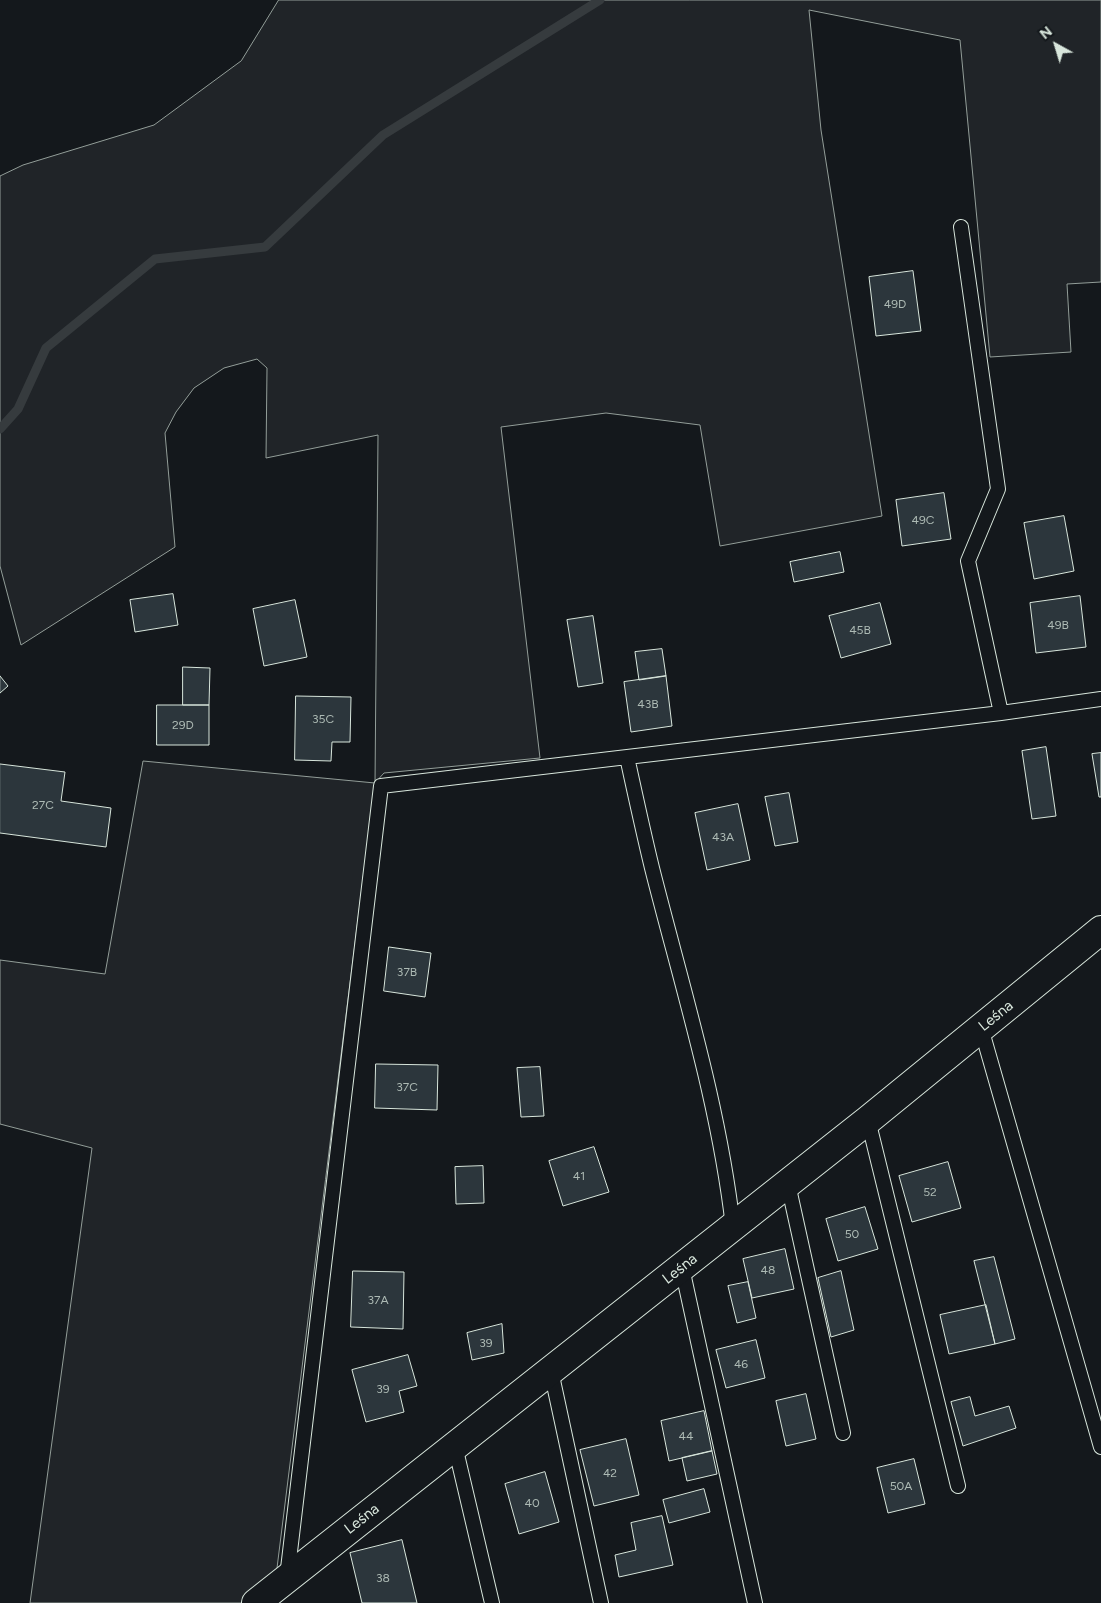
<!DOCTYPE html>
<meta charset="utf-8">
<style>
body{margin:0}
#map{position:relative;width:1101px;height:1603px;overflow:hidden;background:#14181c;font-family:Figtree,sans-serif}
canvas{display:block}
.north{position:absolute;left:1031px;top:20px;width:50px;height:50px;-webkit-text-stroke:4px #14181c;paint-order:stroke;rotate:321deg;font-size:14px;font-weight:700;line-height:20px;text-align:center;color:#d8e6dc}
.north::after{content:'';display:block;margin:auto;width:18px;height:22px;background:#d8e6dc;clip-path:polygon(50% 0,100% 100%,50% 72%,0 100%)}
</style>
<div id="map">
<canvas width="1101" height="1603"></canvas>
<div class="north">N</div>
</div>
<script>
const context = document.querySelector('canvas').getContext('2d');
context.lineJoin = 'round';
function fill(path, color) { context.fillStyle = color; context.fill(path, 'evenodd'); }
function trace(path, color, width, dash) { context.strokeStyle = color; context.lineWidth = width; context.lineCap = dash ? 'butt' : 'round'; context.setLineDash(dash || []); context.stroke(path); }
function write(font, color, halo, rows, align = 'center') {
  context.font = font + ' Figtree,sans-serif'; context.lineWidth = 4; context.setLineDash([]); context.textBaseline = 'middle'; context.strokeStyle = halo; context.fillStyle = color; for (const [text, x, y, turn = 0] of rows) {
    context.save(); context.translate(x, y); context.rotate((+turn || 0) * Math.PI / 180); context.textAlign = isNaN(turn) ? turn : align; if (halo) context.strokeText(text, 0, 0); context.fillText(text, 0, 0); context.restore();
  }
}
const green = new Path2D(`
 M279 0H1101V282L1067 284 1071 352 990 357 960 40 809 10 821 130 882 516 720 546 700 425 606 413 501 427 540 758 384 773 375 783 276 1576 242 1603H30L92 1148 0 1124V960L105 974 143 761 375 783 378 435 266 458 267 368 257 359 224 368 194 388 176 412 165 433 175 547 21 645 0 566V176L23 165 154 125 241 61Z`);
fill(green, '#202428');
trace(green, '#939e99', 1);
trace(new Path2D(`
 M0 429 18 409 46 348 155 259 265 247 383 135 600 0`), '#363b3e', 9);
const building = new Path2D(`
 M913 271 921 331 876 336 869 277Z
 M944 493 951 539 902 546 896 500Z
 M1064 516 1074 571 1034 579 1024 523Z
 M840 552 844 572 794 582 790 562Z
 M173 594 178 625 135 632 130 600Z
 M1080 596 1086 647 1036 653 1030 603Z
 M295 600 307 657 264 666 253 609Z
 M880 603 891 644 841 658 829 616Z
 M593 616 603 683 578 687 567 620Z
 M662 649 666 676 639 680 635 652Z
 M183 667 210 668 209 705H183Z
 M0 676 8 686 0 693Z
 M666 676 672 726 631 732 624 682Z
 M296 696 351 697 350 742H332L331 761 295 760Z
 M157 705H209V745H157Z
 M1046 747 1056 816 1032 819 1022 751Z
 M1101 753V797H1099L1092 754Z
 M0 764 65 772 61 801 111 808 106 847 0 833Z
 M789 793 798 842 775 846 765 797Z
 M738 804 750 860 707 870 695 813Z
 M389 947 431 953 425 997 384 991Z
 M376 1064 438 1065 437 1110 375 1108Z
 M540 1067 544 1116 521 1117 517 1068Z
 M594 1147 609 1192 563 1206 549 1161Z
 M948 1162 961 1208 912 1222 899 1176Z
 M483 1166 484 1203 456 1204 455 1167Z
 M865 1207 878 1249 838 1261 826 1219Z
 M785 1249 794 1289 752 1298 743 1259Z
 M994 1257 1015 1339 995 1344 974 1261Z
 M353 1271 404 1272 403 1329 351 1327Z
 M841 1271 854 1330 831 1337 818 1278Z
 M748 1282 756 1318 737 1323 728 1286Z
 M986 1305 995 1344 949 1354 940 1315Z
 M502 1324 504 1353 472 1360 467 1333Z
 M756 1340 765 1378 726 1388 716 1350Z
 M408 1355 417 1386 399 1391 404 1412 366 1422 352 1370Z
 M806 1394 816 1439 786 1446 776 1401Z
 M970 1397 975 1416 1009 1406 1016 1428 963 1446 951 1402Z
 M704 1411 712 1451 669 1461 661 1421Z
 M626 1439 639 1495 594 1506 580 1450Z
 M712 1451 717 1474 687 1481 682 1458Z
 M914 1459 925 1504 888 1513 877 1468Z
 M545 1472 559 1522 519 1534 505 1484Z
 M704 1489 710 1512 669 1523 663 1500Z
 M662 1516 673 1565 619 1577 615 1555 636 1550 631 1523Z
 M402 1540 417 1603H362L350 1553Z`);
fill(building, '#2c363c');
trace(building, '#d8e6dc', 1);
const service = new Path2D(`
 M961 227 998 489 968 561 1001 713
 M627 757C635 794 643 831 652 868 682 987 719 1104 733 1227
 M981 1028 1101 1447
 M868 1120 958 1486
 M788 1184 843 1433
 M682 1268 755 1603
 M551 1371 601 1603
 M455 1446 492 1603
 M287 1577 381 786 1001 713 1101 699`);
const minor = new Path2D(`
 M256 1603 868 1120 1101 930`);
trace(service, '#d8e6dc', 16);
trace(minor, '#d8e6dc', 30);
trace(service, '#14181c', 14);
trace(minor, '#14181c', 28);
write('12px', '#adbab4', null, [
 ["49D",895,304],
 ["49C",923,520],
 ["49B",1058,625],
 ["45B",860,630],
 ["43B",648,704],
 ["35C",323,719],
 ["29D",183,725],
 ["27C",43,805],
 ["43A",723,837],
 ["37B",407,972],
 ["37C",407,1087],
 ["41",579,1176],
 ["52",930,1192],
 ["50",852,1234],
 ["48",768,1270],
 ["37A",378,1300],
 ["39",486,1343],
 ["46",741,1364],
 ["39",383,1389],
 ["44",686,1436],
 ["42",610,1473],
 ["50A",901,1486],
 ["40",532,1503],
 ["38",383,1578]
]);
write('15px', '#d8e6dc', '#14181c', [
 ["Leśna",996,1016,-39],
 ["Leśna",680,1269,-38],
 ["Leśna",362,1519,-38]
]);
</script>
